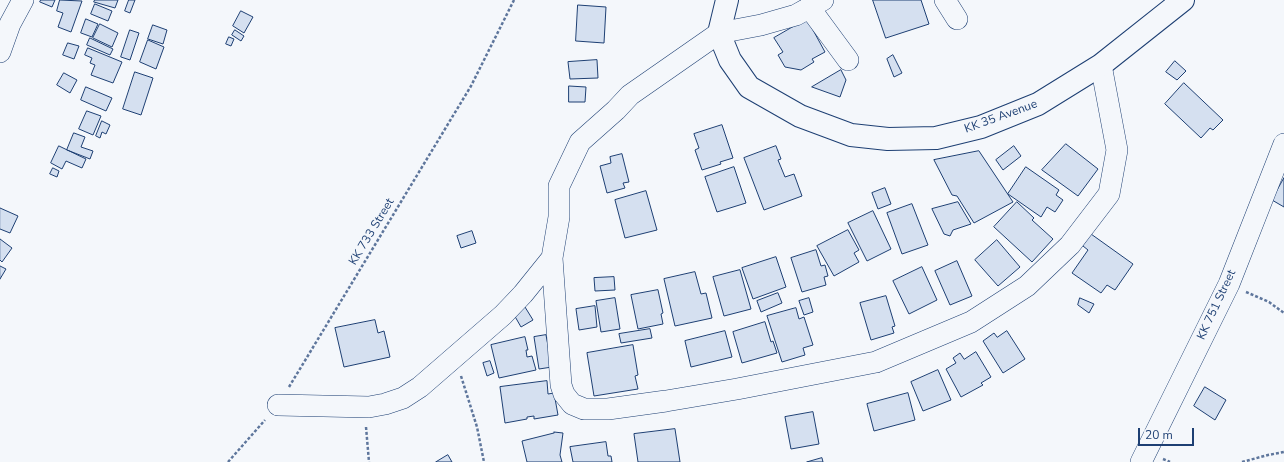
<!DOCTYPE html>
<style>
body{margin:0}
#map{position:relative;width:1284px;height:462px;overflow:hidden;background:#f4f7fb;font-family:"Nunito Sans",sans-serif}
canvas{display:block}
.scale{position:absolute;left:1138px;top:428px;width:56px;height:18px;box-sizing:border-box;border:2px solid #1d3f73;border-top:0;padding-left:5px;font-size:12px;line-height:14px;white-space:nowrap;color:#1d3f73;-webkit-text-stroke:3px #f4f7fb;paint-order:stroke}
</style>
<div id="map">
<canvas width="1284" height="462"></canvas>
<div class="scale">20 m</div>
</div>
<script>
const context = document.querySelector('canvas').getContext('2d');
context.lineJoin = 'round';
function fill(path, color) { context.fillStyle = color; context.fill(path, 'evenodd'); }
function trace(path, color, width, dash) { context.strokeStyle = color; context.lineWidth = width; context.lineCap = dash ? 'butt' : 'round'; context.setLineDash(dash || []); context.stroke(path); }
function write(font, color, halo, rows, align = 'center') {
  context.font = font + ' "Nunito Sans",sans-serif'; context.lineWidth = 3; context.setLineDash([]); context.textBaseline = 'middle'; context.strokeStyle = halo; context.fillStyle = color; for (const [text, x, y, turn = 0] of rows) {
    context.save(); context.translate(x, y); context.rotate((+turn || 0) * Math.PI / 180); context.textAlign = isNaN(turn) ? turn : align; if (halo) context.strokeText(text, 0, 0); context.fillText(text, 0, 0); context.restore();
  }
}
const building = new Path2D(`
 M41 0H55L52 7 40 2Z
 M60 0 82 1 71 32 58 27 63 13 57 11Z
 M95 0H118L115 8 94 2Z
 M129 0H135L130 13 125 11Z
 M873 0H921L929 24 886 38Z
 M95 4 112 11 108 21 91 14Z
 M578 5 606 7 604 43 576 41Z
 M241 11 253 17 244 33 233 26Z
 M86 19 98 24 92 37 81 33Z
 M807 19 825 52 812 59 814 62 801 70 785 67 778 55 783 52 774 38Z
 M100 24 118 33 112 47 93 38Z
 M153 25 167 30 163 44 148 39Z
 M130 30 139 33 130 60 121 57Z
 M235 30 244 36 241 41 232 35Z
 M229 37 234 39 231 46 226 44Z
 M90 38 113 49 110 55 87 45Z
 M148 40 164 47 156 69 140 62Z
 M68 43 79 46 74 59 63 55Z
 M88 48 122 62 113 83 91 75 95 65 90 63 92 58 85 55Z
 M893 55 902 73 894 77 887 59Z
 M597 60 598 78 570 79 568 62Z
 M1175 61 1186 71 1177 80 1166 72Z
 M841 70 846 80 840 97 812 87Z
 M135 72 153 78 141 115 123 109Z
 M64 73 77 80 70 93 57 85Z
 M1184 83 1223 120 1213 130 1210 128 1201 138 1165 104Z
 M569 86 586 87 585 102H569Z
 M86 87 112 98 106 111 81 100Z
 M87 111 101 116 93 135 79 129Z
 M102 121 110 125 106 134 102 132 100 138 96 136Z
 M722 125 733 158 720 162 721 164 702 170 695 150 699 148 694 134Z
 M74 133 85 137 81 147 93 151 90 159 67 150Z
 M1066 144 1098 169 1078 196 1042 170Z
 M59 146 86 159 82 168 66 161 62 169 51 163Z
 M776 146 781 159 778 160 785 177 794 174 802 196 764 210 744 158Z
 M1014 146 1021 156 1003 170 996 160Z
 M979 151 1013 202 974 223 957 196 952 195 934 160Z
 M622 154 629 182 623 183 625 188 607 193 600 166 611 163 610 157Z
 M734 167 746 203 717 212 705 177Z
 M1026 167 1059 190 1056 195 1063 200 1055 212 1047 207 1041 217 1008 194Z
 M53 168 59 171 57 177 50 174Z
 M1284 178V207L1272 200Z
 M885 188 891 204 878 209 872 193Z
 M646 191 657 230 625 238 615 200Z
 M958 202 971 224 953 230 950 236 944 234 932 209Z
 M1017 202 1034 218 1032 220 1053 239 1032 262 994 227Z
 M912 204 928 245 902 254 887 213Z
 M0 208 18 216 10 233 0 229Z
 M873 211 891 249 867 261 848 223Z
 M848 230 859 250 854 253 859 262 834 276 817 246Z
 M472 231 476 243 461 248 457 236Z
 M1091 234 1133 264 1115 290 1107 285 1101 293 1072 273 1088 250 1083 246Z
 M0 239 12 248 2 262 0 260Z
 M997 240 1020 267 998 286 975 260Z
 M816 250 821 266 825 265 828 276 824 277 826 285 802 292 791 258Z
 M776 257 786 287 753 299 742 268Z
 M957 261 972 296 950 305 935 271Z
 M0 266 6 269 0 279Z
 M922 267 937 300 909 314 893 281Z
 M740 270 751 309 724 316 713 277Z
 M695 272 701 294 706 293 712 318 675 326 664 279Z
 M614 277 615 290 595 291 594 278Z
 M658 290 663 313 661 314 663 324 638 329 631 295Z
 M778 293 782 303 761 312 757 301Z
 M886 296 895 326 892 327 894 333 871 340 860 303Z
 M615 298 620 329 601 332 596 301Z
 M809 298 813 312 804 315 799 301Z
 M1080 298 1094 304 1089 313 1078 305Z
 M595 306 597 327 579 330 576 309Z
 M525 307 533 320 521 327 513 313Z
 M796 308 799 319 804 317 813 345 803 348 805 355 782 362 767 316Z
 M375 320 378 333 384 331 390 357 344 367 335 328Z
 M765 322 771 342 773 341 777 353 742 363 733 332Z
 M650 329 652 338 621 343 619 334Z
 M725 331 732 357 691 367 685 341Z
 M1007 331 1025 359 1003 373 983 341 994 333 997 337Z
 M546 335 552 367 539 369 534 337Z
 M525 337 528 350H526L527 357 532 356 536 370 499 378 491 345Z
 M633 345 638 375 635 376 638 389 594 396 587 353Z
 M976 352 991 377 981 383 983 385 961 397 946 369 956 363 953 358 960 353 964 359Z
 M490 361 494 373 487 376 483 363Z
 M938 370 951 400 923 411 911 382Z
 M547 381 548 394 554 393 558 415 534 419V416L527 417V419L505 423 500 387Z
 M1205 387 1226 400 1215 420 1194 406Z
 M908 393 915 420 874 431 867 404Z
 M813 412 819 444 791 449 785 417Z
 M675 429 680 462H638L634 434Z
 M554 432 563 433 560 455 562 462H527L522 441 554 433Z
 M606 442 608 456H611L612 462H573L570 447Z
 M448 455 452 462H436Z
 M822 458 823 462H807Z`);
fill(building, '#d5e0f0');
trace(building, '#1d3f73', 1);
const minor = new Path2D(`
 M945 0 957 19
 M809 7 848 60
 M0 52 10 24 23 0
 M552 258 561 385 564 394 572 404 584 409H608L666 401 737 389 876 362 971 322 1027 286 1070 245 1109 194 1117 150 1101 65
 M278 405 369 407 385 404 403 398 420 387 503 315 523 294 552 258 559 217V186L580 142 616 110 630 95 719 33 761 25 796 15 823 0
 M1141 462 1229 284 1284 144`);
const major = new Path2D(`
 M727 0 719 33 730 60 749 87 800 116 851 135 888 139 936 138 981 127 1038 104 1101 65 1183 0`);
trace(minor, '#1d3f73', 22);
trace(major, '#1d3f73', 24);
trace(new Path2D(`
 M1246 292 1269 302 1284 313
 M461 376 477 427 484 462
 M289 387 471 86 514 0
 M366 427 369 462
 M1163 459 1170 462
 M228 462 265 420
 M1242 462 1268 455 1284 452`), '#5e769c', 2.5, [3, 2]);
trace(minor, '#f4f7fb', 21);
trace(major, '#f4f7fb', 22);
write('12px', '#1d3f73', '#f4f7fb', [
 ["KK 35 Avenue",1001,117,-20],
 ["KK 733 Street",372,232,-59],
 ["KK 751 Street",1217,305,-65]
]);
</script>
